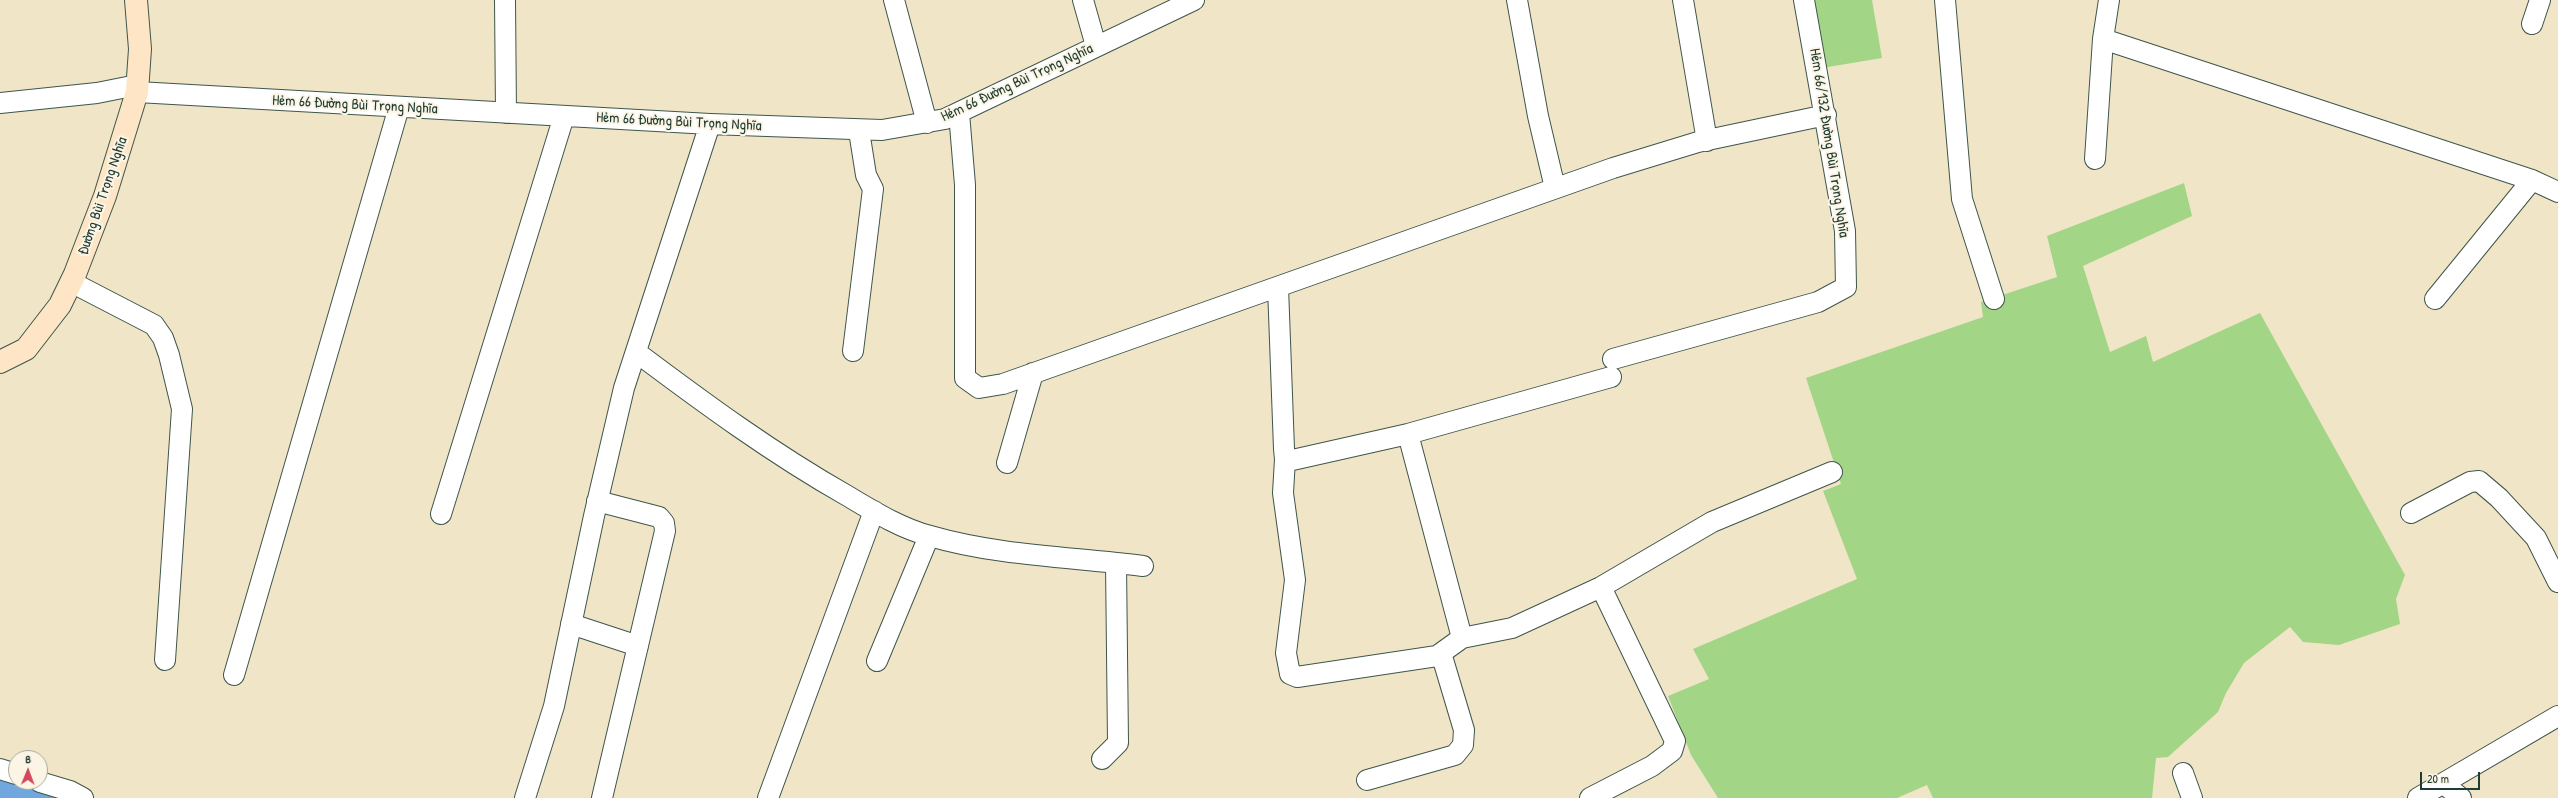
<!DOCTYPE html>
<meta charset="utf-8">
<style>
body{margin:0}
#map{position:relative;width:2558px;height:798px;overflow:hidden;background:#f1e5c8;font-family:"Patrick Hand",sans-serif}
canvas{display:block}
.north{position:absolute;left:8px;top:750px;width:40px;height:40px;box-sizing:border-box;background:#fcf5e5;border:1px solid #a4ab9e;border-radius:50%;rotate:1deg;font-size:11px;font-weight:700;line-height:16px;text-align:center;color:#1f3d34}
.north::after{content:'';display:block;margin:auto;width:14px;height:18px;background:#d1495b;clip-path:polygon(50% 0,100% 100%,50% 72%,0 100%)}
.scale{position:absolute;left:2420px;top:772px;width:60px;height:18px;box-sizing:border-box;border:2px solid #1f3d34;border-top:0;padding-left:5px;font-size:12px;line-height:14px;white-space:nowrap;color:#1f3d34;-webkit-text-stroke:3px #fcf5e5;paint-order:stroke}
</style>
<div id="map">
<canvas width="2558" height="798"></canvas>
<div class="north">B</div>
<div class="scale">20 m</div>
</div>
<script>
const context = document.querySelector('canvas').getContext('2d');
context.lineJoin = 'round';
function fill(path, color) { context.fillStyle = color; context.fill(path, 'evenodd'); }
function trace(path, color, width, dash) { context.strokeStyle = color; context.lineWidth = width; context.lineCap = dash ? 'butt' : 'round'; context.setLineDash(dash || []); context.stroke(path); }
function write(font, color, halo, rows, align = 'center') {
  context.font = font + ' "Patrick Hand",sans-serif'; context.lineWidth = 4; context.setLineDash([]); context.textBaseline = 'middle'; context.strokeStyle = halo; context.fillStyle = color; for (const [text, x, y, turn = 0] of rows) {
    context.save(); context.translate(x, y); context.rotate((+turn || 0) * Math.PI / 180); context.textAlign = isNaN(turn) ? turn : align; if (halo) context.strokeText(text, 0, 0); context.fillText(text, 0, 0); context.restore();
  }
}
fill(new Path2D(`
 M1810 0H1872L1882 58 1822 68Z
 M2184 183 2192 216 2083 266 2110 352 2146 336 2153 362 2260 313 2405 575 2396 599 2400 624 2339 645 2303 642 2290 627 2244 663 2226 693 2218 712 2168 757 2156 758 2152 798H1933L1927 785 1897 798H1718L1691 755 1668 696 1709 679 1693 649 1857 579 1823 491 1841 484 1806 378 1983 317 1981 302 2057 277 2047 236Z`), '#a2d686');
fill(new Path2D(`
 M0 776 67 797 69 798H0Z`), '#71a7df');
const street = new Path2D(`
 M505 0 506 113
 M894 0 927 123
 M1083 0 1096 46
 M1517 0 1538 116 1555 188
 M1683 0 1707 141
 M1945 0 1962 199 1994 299
 M2109 0 2103 39 2532 180 2558 192
 M2532 24 2540 0
 M137 92 710 124 882 130 945 119 1194 0
 M0 103 97 93 137 85
 M959 113 965 185V378L979 388 1003 384 1613 168 1698 142 1826 115
 M2095 159 2103 39
 M71 282 154 325 163 338 169 355 182 409 165 660
 M1278 287 1284 449 1285 459 1288 461 1408 434 1611 377
 M2435 299 2532 180
 M853 351 873 189 866 175 859 131
 M636 352C704 403 772 453 846 495 873 511 900 528 930 536 999 556 1073 557 1143 566
 M1613 359 1818 302 1846 287 1845 231 1804 0
 M1408 434 1462 638 1512 628 1601 587 1712 522 1832 472
 M1285 459 1283 493 1295 580 1286 653 1290 674 1297 677 1437 656 1462 638
 M1007 463 1033 373
 M597 501 659 517 664 523 665 531 602 798
 M2411 513 2470 482 2479 481 2499 498 2536 538 2558 582
 M441 514 564 116
 M571 624 638 646
 M877 661 929 536
 M234 675 399 107
 M1102 759 1118 743 1116 563
 M0 769 16 774
 M2183 773 2192 798
 M1367 780 1455 755 1463 745 1464 730 1441 653
 M40 782 70 791 83 798
 M2444 784 2461 798
 M525 798 554 706 594 516 624 388 710 124
 M768 798 874 511
 M1590 798 1652 766 1672 751 1675 741 1601 587
 M2418 798 2558 716`);
const secondary = new Path2D(`
 M0 362 26 349 60 305 75 274 105 196 137 92 140 49 136 0`);
trace(street, '#3e564a', 22);
trace(secondary, '#3e564a', 24);
trace(street, '#fff', 20);
trace(secondary, '#fde5c5', 22);
write('15px', '#1f3d34', '#fcf5e5', [
 ["Hẻm 66 Đường Bùi Trọng Nghĩa",1017,83,-25],
 ["Hẻm 66 Đường Bùi Trọng Nghĩa",355,105,3],
 ["Hẻm 66 Đường Bùi Trọng Nghĩa",679,122,3],
 ["Hẻm 66/132 Đường Bùi Trọng Nghĩa",1829,143,81],
 ["Đường Bùi Trọng Nghĩa",103,196,-71]
]);
</script>
